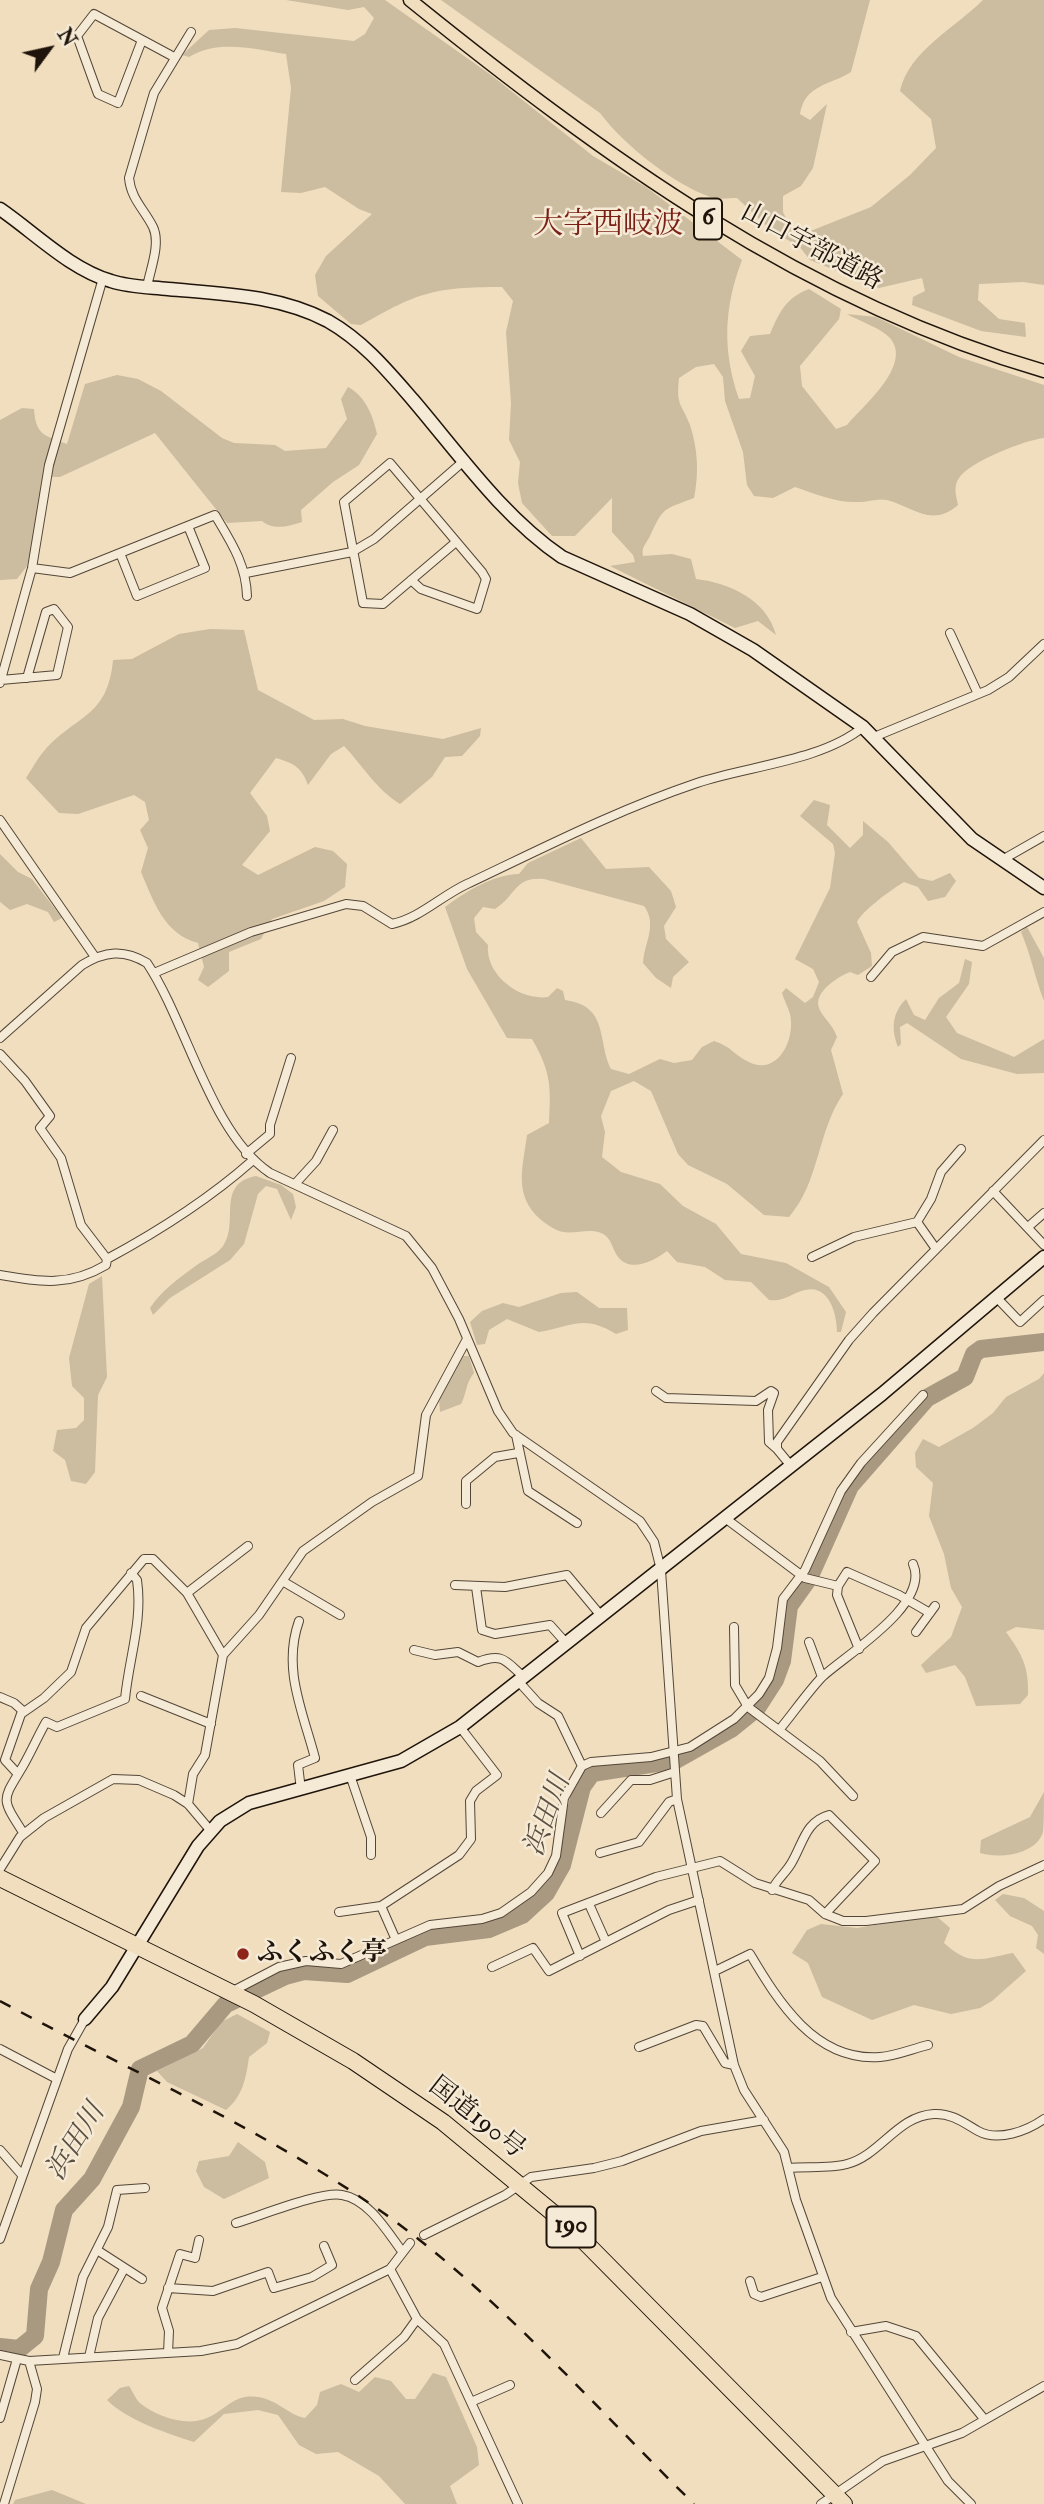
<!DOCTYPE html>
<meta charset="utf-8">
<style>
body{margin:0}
#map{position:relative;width:1044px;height:2504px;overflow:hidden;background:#f0debe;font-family:"IM FELL Double Pica",serif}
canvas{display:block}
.north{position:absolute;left:14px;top:14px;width:70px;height:70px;-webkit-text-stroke:5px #f5ead5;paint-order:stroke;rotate:57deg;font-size:19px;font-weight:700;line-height:28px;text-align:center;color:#1f140b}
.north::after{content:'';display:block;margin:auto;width:24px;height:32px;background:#1f140b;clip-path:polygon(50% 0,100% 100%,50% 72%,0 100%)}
</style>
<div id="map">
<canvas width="1044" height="2504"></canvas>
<div class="north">N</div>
</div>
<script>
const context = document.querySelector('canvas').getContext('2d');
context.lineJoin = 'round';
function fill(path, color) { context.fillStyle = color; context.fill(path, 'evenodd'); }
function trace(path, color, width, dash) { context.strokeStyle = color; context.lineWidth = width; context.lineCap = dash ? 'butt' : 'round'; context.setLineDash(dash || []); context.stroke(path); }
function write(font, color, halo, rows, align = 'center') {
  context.font = font + ' "IM FELL Double Pica","Noto Serif JP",serif'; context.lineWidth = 5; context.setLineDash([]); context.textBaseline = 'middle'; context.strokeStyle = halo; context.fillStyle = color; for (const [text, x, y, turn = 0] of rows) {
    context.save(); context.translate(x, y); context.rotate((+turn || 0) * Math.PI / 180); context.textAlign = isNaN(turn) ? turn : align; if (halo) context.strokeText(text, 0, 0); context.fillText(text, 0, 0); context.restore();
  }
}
fill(new Path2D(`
 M286 0H385L491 75 593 156 646 187 742 260C724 307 722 350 739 399L750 398 755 376 741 351 750 336 770 334C780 311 786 298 809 289L841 309 839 319 800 366 802 386 836 429 847 425C863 406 913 365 890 338 881 328 859 321 847 314L876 317 959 357 1044 385V438C1025 440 969 462 959 478 953 487 956 495 958 505 931 528 914 507 887 500 878 498 868 502 859 502 836 503 816 494 795 487L773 498 754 496 747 485 743 452 725 401 723 377 714 364 696 367 679 378C676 406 681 402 690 425 698 450 699 473 694 498 663 510 664 506 650 536 646 544 641 547 643 556L672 554 691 559 696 579C730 583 767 600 776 635L758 621 735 628 610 566 635 562 633 555 612 532V498L575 536H552L522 503 518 483 520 462 509 440 511 403 506 332 513 301 502 287C434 287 419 292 361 325L351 324 318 296 315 275 326 256 372 214 359 209 325 187 301 193 281 192 291 88 286 54C255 49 217 39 189 57L182 55 209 30 235 28 354 41 365 34 374 18 364 7 348 10Z
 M441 0H870L851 72C831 85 805 84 800 114L810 120 827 104 813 168 801 186 783 196V212L790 227 803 234 871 207 910 175 936 148 931 119 900 91C909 51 955 28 983 0H1044V285L1023 282 979 284 978 300 999 319 1025 323 1026 337 981 331 912 305 913 297 925 291 922 278 879 288 810 260 799 246 773 232 737 198C729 198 718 200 710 197 672 183 624 145 600 113Z
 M117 375 138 379 161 391 222 438 234 443 275 445 285 451 326 448 347 419 341 399 348 387C365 396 373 415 377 434L359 465 333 482 301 510 302 522C289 526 274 531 262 521L227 523 155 433 60 477H47L27 566 17 579 0 580V420L22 408 34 409C36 436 44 435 67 444L85 384Z
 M210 629 244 630 258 690 314 720 343 719 365 726 443 739 481 728 480 736 462 756 445 757 432 777 400 804C376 789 363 766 344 746L331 754 308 785C302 768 294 763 276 758L250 793 267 816 270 831 242 865 258 875 315 847 333 851 347 864 345 887 324 901 272 919 261 939 229 952V971L208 987 198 980 204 967 198 943C164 934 154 902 141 872L148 848 140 830 149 820 145 802 134 795 78 814 59 813 26 778C32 769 37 759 44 751 75 715 108 718 113 660L132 659 179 634Z
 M814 800 830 805 827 825 850 848 863 835V821L888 842 919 878 932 881 950 873 956 881 945 897 928 901 918 887 904 882C892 889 862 911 857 922L871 953 872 966 858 975 850 972C839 976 813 992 819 1008 822 1017 832 1023 837 1037L831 1050 843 1094C817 1132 820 1181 789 1217L764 1215 727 1184 688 1165 678 1154 651 1091 634 1081 611 1091 601 1116 605 1132 602 1157 621 1172 660 1184 683 1206 716 1224 741 1254 786 1263 829 1287 846 1312 841 1332H837C837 1314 829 1284 805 1290 791 1293 785 1302 769 1300L751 1282 725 1280 705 1267 677 1262 667 1251C655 1260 632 1273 619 1258 612 1250 612 1237 601 1233 590 1228 575 1234 563 1232 556 1231 546 1224 540 1219 513 1195 523 1167 527 1135L549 1123C551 1086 551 1072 532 1039L507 1038 467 969 445 907C467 891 492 875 519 874L528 863 581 838 606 869 649 867 671 891 676 907 664 926 666 939 689 962 673 977 671 988 656 978 643 963C644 943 658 925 644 906L544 879C514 876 517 895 495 909L483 907 474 918 476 932 488 945C485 975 520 1001 548 997L557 988 563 991 565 1000C609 1006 597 1040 611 1069L629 1074 660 1059 674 1063 692 1060 702 1047 714 1041C732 1047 733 1054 747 1061 777 1078 796 1040 790 1014 788 1007 784 1000 782 993L786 988 805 1003 813 997 819 982 813 969 795 959 830 888 835 853 833 844 800 816Z
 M0 854 18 872 32 879 62 918 54 922 48 912 27 904 10 910 0 902Z
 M1027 927 1044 958V1001C1035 978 1031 955 1021 932Z
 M965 959 972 962 969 984 946 1017 957 1033 1014 1057 1044 1039V1073L1017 1074 961 1059 907 1023 900 1027 901 1044 898 1047C891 1029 892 1013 906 999L914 1015 925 1020 939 998 959 983Z
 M256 1176 281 1185 293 1194 296 1207 291 1220 277 1189 266 1186 258 1194 244 1244 230 1260 170 1298 153 1315 150 1308C162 1290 179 1278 197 1265 205 1259 218 1254 223 1246 240 1222 215 1184 256 1176Z
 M102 1276 107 1377 98 1395 95 1472 86 1484 71 1481 65 1460 53 1451 57 1430 76 1428 84 1420V1398L72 1386 69 1358 89 1284Z
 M577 1292 599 1308H627L628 1330 616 1334C584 1314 572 1326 539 1332L507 1319 489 1330 485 1344 477 1345 470 1322 482 1311 503 1303 519 1307 561 1293Z
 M463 1356H469L474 1373C465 1384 467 1393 461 1404L440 1412 439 1399Z
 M1044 1373V1630L1016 1627 1006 1632C1022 1654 1029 1667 1028 1695L1020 1704 976 1706 965 1677 955 1665 926 1673 921 1665 951 1637 962 1607 951 1588 944 1554 929 1516 933 1483 916 1467 915 1453 923 1439 939 1447 973 1428 993 1413 1006 1397 1039 1379Z
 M1044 1792C1044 1804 1044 1821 1043 1832 1036 1855 999 1859 980 1853L981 1840 1030 1817Z
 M1003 1894 1024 1898 1044 1911V1954L1036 1948 1038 1935 1032 1926 1010 1916 995 1900Z
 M935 1915 950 1928 944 1943C970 1967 981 1959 1013 1953L1026 1971 992 2001 980 2008 951 2014 914 2005 872 2020 822 1997 808 1963 792 1953 807 1930 821 1924 857 1928Z
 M237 2014 270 2032 267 2043 249 2057C246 2078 243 2096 226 2110L167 2082 157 2071 203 2048 221 2022Z
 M238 2142 265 2162 269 2178 224 2199 204 2187 196 2171 199 2161 229 2156Z
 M433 2373 446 2377 477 2447 479 2465 450 2486 457 2504H405L379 2476 338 2452 316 2454 299 2445 278 2415 258 2410 224 2414 194 2442C166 2433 127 2420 107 2400L120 2388 129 2386C133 2392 136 2400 141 2404 158 2417 187 2427 207 2418 220 2413 231 2399 245 2397 273 2393 286 2415 305 2418L317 2405 320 2392 341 2384 359 2392 375 2377 391 2381 406 2399H415Z
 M52 2490 86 2504H13L15 2500Z`), '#ccbca0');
trace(new Path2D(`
 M0 2347 19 2349 35 2336 39 2289 51 2262 64 2210 92 2179 131 2107 140 2069 192 2044 226 2004 285 1976 304 1971 347 1974 425 1937 489 1929 522 1915 546 1893 562 1865 582 1787 592 1773 676 1760 731 1729 757 1708 775 1680 782 1661 789 1606 809 1578 850 1486 927 1398 965 1377 974 1354 981 1349 1044 1342`), '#a99981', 18);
const street = new Path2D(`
 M142 40 118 103 98 94 77 36 94 14 174 57
 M147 287C150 270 161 244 153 227 144 209 131 199 129 178L154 93 191 32
 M120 553 137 596 205 568 188 526
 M32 568 70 573 215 515C231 542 246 564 247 596
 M246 573 352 552 374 539 465 460
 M411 580 421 589 477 609 486 579 482 572 390 463 344 502 363 603 383 604 456 542
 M950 633 978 694
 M1 680 57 675 68 627 54 609 46 612 27 678
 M0 683 32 568 49 465 103 278
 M874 737 988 690 1009 677 1044 644
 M0 820 95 957
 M1002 860 1044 836
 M154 973 251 932 346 904 363 906 392 924C420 918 441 896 467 884 543 848 617 810 697 783 747 766 822 761 863 727
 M871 977 892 952 923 937 983 946 1044 912
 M0 1038 82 965C105 951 124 949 147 963 187 1023 211 1134 270 1173L406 1236 432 1268 459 1319 498 1411 513 1433 640 1521 654 1542 661 1570 677 1799 734 2065 744 2090 784 2152 796 2200 831 2298 948 2481 971 2504
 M0 1054 25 1081 50 1116 40 1128 61 1158 81 1225 107 1259
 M246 1154 270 1134V1125L291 1058
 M295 1184 316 1161 333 1130
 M993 1191 1044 1245
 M917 1222 931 1199 941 1172 961 1149
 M1028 1227 1044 1213
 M812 1257 854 1237 917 1222 936 1249
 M0 1275C41 1282 69 1287 106 1265L107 1259C157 1232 209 1199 252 1161
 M997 1298 1020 1322 1044 1300
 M656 1391 666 1398 756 1401 771 1391 774 1393 768 1410 769 1442 777 1449
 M516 1435 528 1491 577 1523
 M791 1466 777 1449V1442L849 1340 873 1313 1044 1140
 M466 1504V1481L495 1457 518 1453
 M725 1518 805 1578 838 1586
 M284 1582 340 1615
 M455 1585 505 1587 567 1575 602 1617
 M476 1587 482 1630 495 1634 550 1625 567 1644
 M187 1593 248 1546
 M299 1621C282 1669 303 1712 315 1758L298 1765 301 1790
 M734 1627 735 1685 748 1707 820 1761 853 1796
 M916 1632 935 1606
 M809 1642 822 1677
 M859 1649 837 1595 838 1586 847 1572 899 1595 930 1613
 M414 1650 435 1655 458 1652 478 1662C504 1652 506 1662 524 1677
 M519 1682 538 1703 558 1716 582 1766
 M141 1696 211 1724
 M0 1697 14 1703 23 1711
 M780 1729C794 1712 807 1693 822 1677 847 1654 931 1604 913 1564
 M17 1773 5 1760 21 1714 44 1698 71 1672 86 1628 144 1559H153L187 1593 223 1655
 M351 1778 371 1837V1855
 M188 1804 193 1774 205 1755 223 1655 259 1615 303 1551 372 1502 418 1476 426 1415 467 1339
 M601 1813 631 1780H650L675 1772
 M24 1834C0 1797 2 1801 23 1766 31 1752 38 1736 46 1722L57 1727 125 1699C129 1658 143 1621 137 1580L131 1573
 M600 1853 639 1842 669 1802 677 1799
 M0 1869 20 1837 44 1818 113 1779 139 1780 174 1795 188 1804 210 1830
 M772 1890C777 1879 786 1873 792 1862 803 1843 806 1821 829 1815L875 1861 825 1914
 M589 1904 606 1942
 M381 1906 396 1940
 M339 1912 381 1906 459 1855 471 1839 470 1801 476 1791 497 1775 460 1727
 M580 1956 562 1913 656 1877 720 1861 755 1883 809 1900 825 1914 843 1921H866L963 1909 999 1886 1044 1865
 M492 1967 533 1948 549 1971 669 1910 699 1900
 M715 1971 750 1954C778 2001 815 2062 880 2057 895 2056 912 2049 928 2045
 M231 1992 279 1967 306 1961 341 1964 430 1925 482 1919 501 1913 531 1892 548 1873 556 1856 564 1798 582 1766 591 1762 651 1757 690 1747 734 1719 759 1694 769 1678 777 1648 783 1599 805 1570 841 1491 861 1463 923 1395
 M639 2047 696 2025 703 2026 725 2063 734 2065
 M0 2049 57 2079
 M0 2150 22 2175
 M788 2168C806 2166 829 2169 847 2164 881 2155 897 2116 934 2114 952 2113 964 2123 978 2131 998 2142 1027 2131 1044 2119
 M236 2223C260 2216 321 2191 342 2195 368 2199 387 2231 401 2250
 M424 2235 505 2195 531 2177 594 2168 622 2161 701 2131 764 2120
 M0 2239 68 2049 85 2019
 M97 2250 142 2279
 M390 2269 417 2319 444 2344 518 2504
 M750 2281 754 2294 761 2297 822 2277
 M168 2288 213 2291 268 2272 274 2288 312 2277 332 2265 324 2246
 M851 2332 886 2326 916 2336 985 2420
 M168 2353 169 2331 162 2308 180 2254 195 2258 199 2240
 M0 2355 29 2361 201 2351 237 2344 390 2269 410 2243
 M89 2357 98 2318 124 2269
 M63 2358 83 2277 108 2227 117 2190 145 2188
 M355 2380 404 2337 417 2319
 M471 2402 510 2385
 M0 2418 17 2359
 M4 2504 35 2402 37 2389 29 2361
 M821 2504 883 2461 962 2433 1044 2386`);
const secondary = new Path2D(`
 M0 209C35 233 70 269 111 281 129 287 149 287 168 289 223 294 278 295 328 321 363 341 387 370 413 400 459 454 503 517 562 557L690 614 753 650 863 727 972 839 1044 888
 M85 2019 112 1987 198 1846 220 1821 249 1803 401 1761 460 1727 882 1394 1044 1257`);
const primary = new Path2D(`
 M410 0C602 155 803 302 1044 371`);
const highway = new Path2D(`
 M0 1878 254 2004 353 2061 443 2122 570 2227 844 2504`);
trace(street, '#534638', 10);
trace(secondary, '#1f140b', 15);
trace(primary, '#1f140b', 15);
trace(highway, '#1f140b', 18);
trace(street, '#f5ead5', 8);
trace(secondary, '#f5ead5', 12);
trace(primary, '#f0debe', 12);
trace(highway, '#f0debe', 16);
trace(new Path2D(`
 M0 2001C128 2070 266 2130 385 2214 496 2293 596 2408 694 2504`), '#1f140b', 2.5, [12, 12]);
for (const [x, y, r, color] of [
 [243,1954,7,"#8f2418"]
]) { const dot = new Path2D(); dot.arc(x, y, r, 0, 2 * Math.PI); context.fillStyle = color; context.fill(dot); trace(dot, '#f5ead5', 2.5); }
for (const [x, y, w] of [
 [708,219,28],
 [571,2227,49]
]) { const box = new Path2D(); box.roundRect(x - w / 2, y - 20.5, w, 41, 5); context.fillStyle = '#f5ead5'; context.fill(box); trace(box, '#1f140b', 2); }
write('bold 24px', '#1f140b', null, [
 ["6",708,219],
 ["190",571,2227]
]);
write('26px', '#1f140b', '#f5ead5', [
 ["山口宇部道路",811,248,28],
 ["国道190号",476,2119,38]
]);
write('bold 26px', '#1f140b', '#f5ead5', [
 ["ふくふく亭",257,1954]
], 'left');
write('italic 28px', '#5d5040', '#f5ead5', [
 ["浜田川",549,1816,-70],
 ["浜田川",77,2143,-58]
]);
write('30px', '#7a1f14', '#f5ead5', [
 ["大字西岐波",608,227]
]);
</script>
